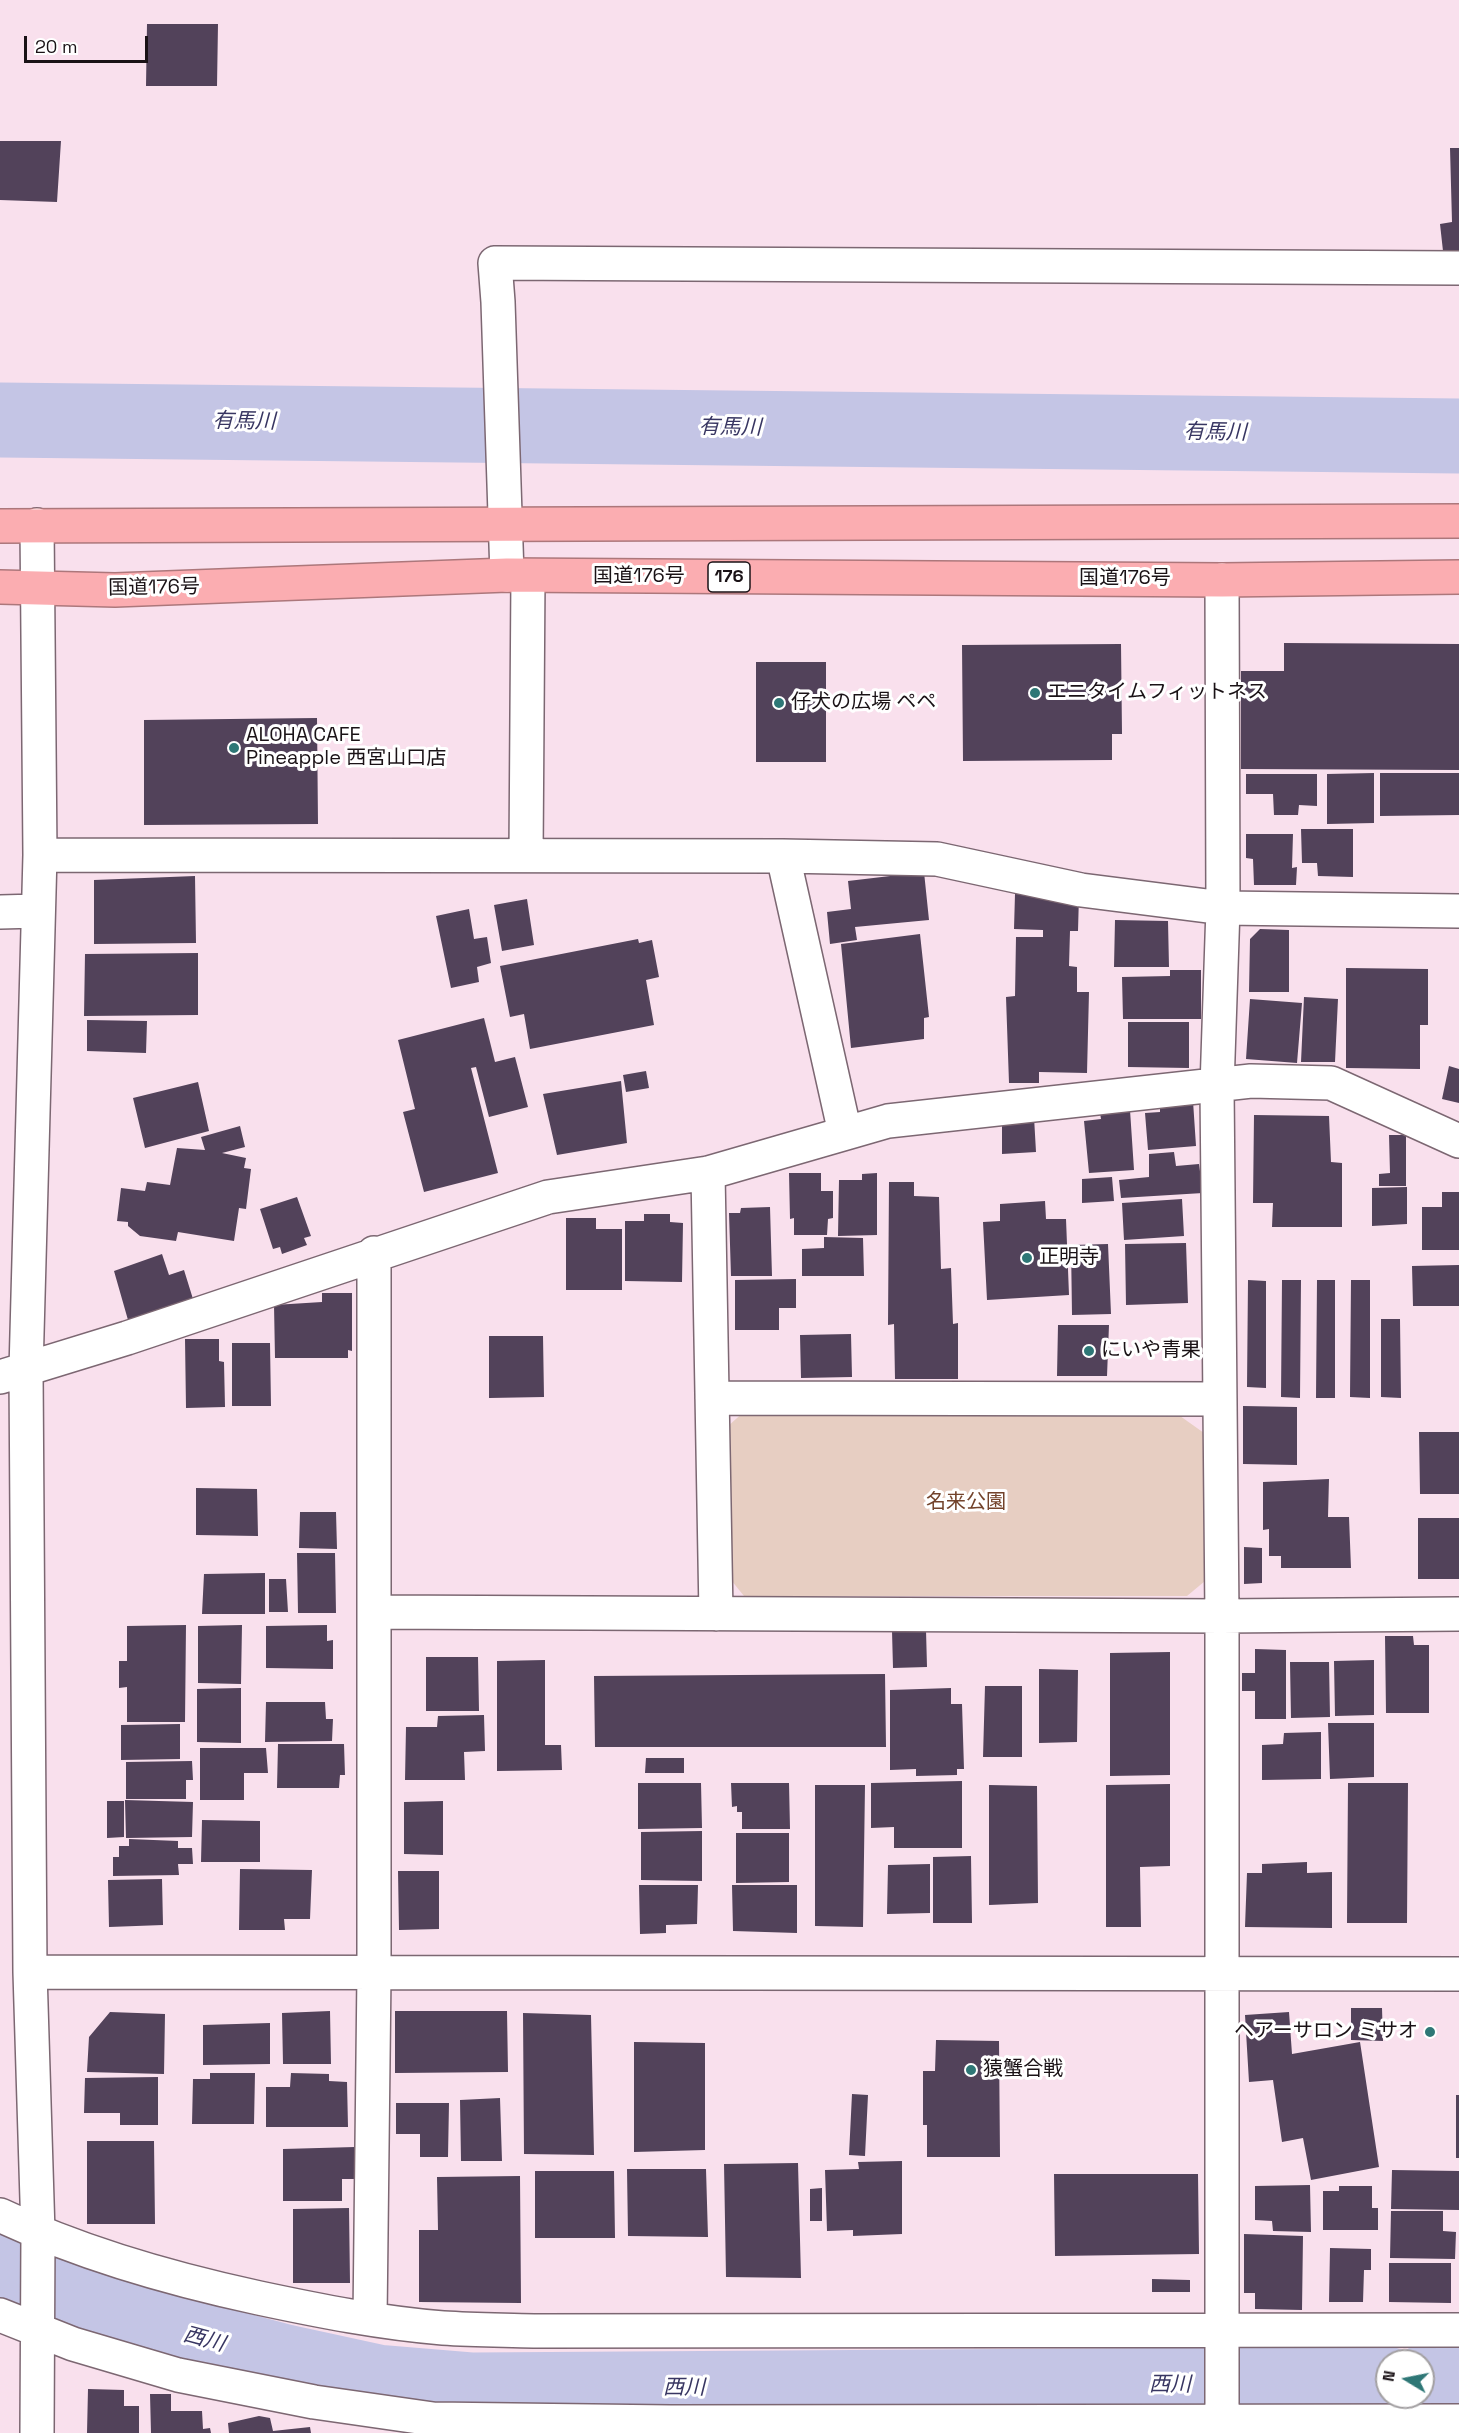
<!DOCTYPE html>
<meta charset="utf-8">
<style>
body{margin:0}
#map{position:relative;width:1459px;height:2433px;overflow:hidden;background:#f9e0ed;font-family:"Space Grotesk",sans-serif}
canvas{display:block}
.north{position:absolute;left:1375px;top:2349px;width:60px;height:60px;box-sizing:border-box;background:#fff;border:2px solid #a3a0a2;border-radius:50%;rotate:280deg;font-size:16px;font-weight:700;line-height:24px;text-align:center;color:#1a1216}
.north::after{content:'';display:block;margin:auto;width:21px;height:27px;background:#2e7776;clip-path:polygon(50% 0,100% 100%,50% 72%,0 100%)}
.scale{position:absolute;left:24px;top:36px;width:124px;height:27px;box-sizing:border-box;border:3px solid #1a1216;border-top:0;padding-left:8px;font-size:18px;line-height:21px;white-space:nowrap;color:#1a1216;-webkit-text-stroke:4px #fff;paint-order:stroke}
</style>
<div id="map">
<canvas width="1459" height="2433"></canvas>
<div class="north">N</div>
<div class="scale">20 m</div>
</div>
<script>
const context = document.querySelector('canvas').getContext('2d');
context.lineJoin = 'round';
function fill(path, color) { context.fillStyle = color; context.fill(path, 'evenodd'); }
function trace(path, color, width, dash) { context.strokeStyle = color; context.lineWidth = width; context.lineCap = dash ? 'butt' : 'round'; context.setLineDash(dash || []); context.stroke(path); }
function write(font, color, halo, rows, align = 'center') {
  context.font = font + ' "Space Grotesk","Noto Sans JP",sans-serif'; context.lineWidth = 6; context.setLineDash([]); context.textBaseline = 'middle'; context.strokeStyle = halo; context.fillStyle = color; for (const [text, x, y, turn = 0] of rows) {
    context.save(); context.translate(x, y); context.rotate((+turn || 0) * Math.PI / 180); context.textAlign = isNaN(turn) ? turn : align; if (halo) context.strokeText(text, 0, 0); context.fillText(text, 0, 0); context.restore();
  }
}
fill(new Path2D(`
 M746 1410 1173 1411 1204 1433 1205 1581 1187 1596H744L727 1575V1427Z`), '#e7cec2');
trace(new Path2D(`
 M0 420 1459 436
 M0 2268 97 2312 285 2362 377 2382 473 2390 1387 2384
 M1423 2383H1459`), '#c4c5e5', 75);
fill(new Path2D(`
 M147 24H218L217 86H146Z
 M0 141H61L57 202 0 200Z
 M1450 148H1459V252L1443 251 1440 224 1452 222Z
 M1284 643 1459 644V770L1241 769V671H1284Z
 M1121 644 1122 734H1112V760L963 761 962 645Z
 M756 662H826V762H756Z
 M317 718 318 824 144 825V720Z
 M1374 773V823L1327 824V774Z
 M1380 773H1459V815L1380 816Z
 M1246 774H1317V806L1299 805 1298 815H1274L1273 794H1246Z
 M1301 829H1353V877L1318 876 1317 863H1302Z
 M1246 834H1293L1292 868 1297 867 1296 885H1254L1253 859 1246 858Z
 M924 872 929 920 855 927 857 940 830 944 827 912 851 909 848 881Z
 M195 876 196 943 94 944V880Z
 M1015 894 1079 895 1078 931H1070L1069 966 1077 967V992H1089L1087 1073 1039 1072V1083H1009L1006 997 1015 996 1016 937H1043V930L1014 929Z
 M527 899 534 945 502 951 494 905Z
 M469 909 474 939 487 937 491 963 477 967 479 982 451 988 436 916Z
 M1115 920 1168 921 1169 967H1114Z
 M1260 929 1289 930V992H1249L1250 939Z
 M920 934 929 1017 924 1018V1039L851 1048 841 944Z
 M638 939 639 943 652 940 659 977 646 980 654 1025 530 1049 524 1014 510 1017 500 966Z
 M198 953V1015L84 1016 85 954Z
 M1346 968 1428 969V1025H1420V1069L1346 1068Z
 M1170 970H1201V1019H1123L1122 977 1170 976Z
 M1304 997 1338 999 1335 1062H1301Z
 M1250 999 1302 1003 1297 1063 1246 1059Z
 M484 1018 495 1062 515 1057 528 1107 489 1117 476 1067 471 1068 498 1173 424 1192 403 1112 415 1109 398 1040Z
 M87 1020 147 1021 146 1053 87 1051Z
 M1128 1022H1189V1068L1128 1067Z
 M1449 1066 1459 1069V1103L1442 1099Z
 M646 1071 649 1088 626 1092 623 1075Z
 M621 1081 627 1143 557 1155 543 1094Z
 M198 1082 209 1131 145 1148 133 1098Z
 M1193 1101 1196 1146 1148 1150 1145 1113 1160 1112V1104Z
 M1130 1110 1134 1170 1089 1173 1084 1121 1101 1119 1100 1113Z
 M1254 1115 1329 1116 1331 1162 1342 1163V1227H1272L1273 1203H1253Z
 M1034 1117 1036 1152 1002 1154V1119Z
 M240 1126 245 1147 222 1153 246 1158 244 1168 251 1169 246 1209 239 1208 234 1241 178 1232 176 1241 140 1236 128 1226V1222L117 1221 121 1188 145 1191 147 1182 170 1185 177 1148 205 1150 201 1137Z
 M1389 1135H1406V1186H1379V1174L1390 1173Z
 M1174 1152 1176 1166 1199 1164 1203 1193 1121 1198 1119 1180 1149 1177V1154Z
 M789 1173H821V1191H833V1218L828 1219 827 1235H794V1218L790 1219Z
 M877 1173V1235L838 1236 839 1180H862V1174Z
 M1112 1177 1114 1201 1082 1203V1179Z
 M889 1182H914V1196L939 1197 941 1269 951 1268 953 1324 958 1323V1379H895L894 1324 888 1325Z
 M1407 1187V1224L1372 1226V1188Z
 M1442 1192H1459V1250H1422V1207H1442Z
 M297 1197 311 1236 304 1238 307 1245 282 1254 280 1247 273 1249 260 1209Z
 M1182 1199 1184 1236 1124 1240 1122 1203Z
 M1045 1201 1046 1219H1066L1069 1295 987 1300 983 1222 1000 1221V1204Z
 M770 1207 772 1276H731L729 1213H740L741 1208Z
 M644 1214H670V1222L683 1223 682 1282 625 1281V1221H644Z
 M566 1218H596V1229H622V1290H566Z
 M824 1237 863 1238 864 1276H802V1249L824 1248Z
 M1186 1243 1188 1303 1126 1305 1125 1244Z
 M1108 1244 1111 1314 1072 1315 1071 1245Z
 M162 1254 169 1275 184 1270 193 1299 128 1320 114 1271Z
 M1459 1265V1306H1413L1412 1266Z
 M796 1279V1308H779V1330H735V1280Z
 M1248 1280 1266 1281V1388L1247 1387Z
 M1282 1280H1301L1300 1398 1281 1397Z
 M1317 1280H1335V1398H1316Z
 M1351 1280H1370V1398L1350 1397Z
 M322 1293H352V1351L348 1350V1358H275L274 1305 322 1302Z
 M1381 1319H1400L1401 1398 1381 1397Z
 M1058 1325H1109L1107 1376H1057Z
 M851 1334 852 1377 801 1378 800 1335Z
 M489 1336H543L544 1397 489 1398Z
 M185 1339H219V1361L224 1362 225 1407 186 1408Z
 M232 1343H270L271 1406H232Z
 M1243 1406 1297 1407V1465L1243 1464Z
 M1419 1432H1459V1494H1420Z
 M1329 1479 1328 1517H1349L1351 1568H1281V1556H1269V1529L1263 1530V1482Z
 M196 1488 257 1489 258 1536 196 1535Z
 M300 1512H336L337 1549 299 1548Z
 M1418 1518H1459V1579H1418Z
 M1244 1547 1262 1548V1583L1244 1584Z
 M297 1553H335L336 1613H298Z
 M265 1573V1614H202L204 1574Z
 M269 1579H286L288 1612H269Z
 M186 1625 185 1722H127V1687L119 1688V1661H127V1626Z
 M242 1625 241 1684 198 1683V1626Z
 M327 1625V1641L333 1640V1669L266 1668V1626Z
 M926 1630 927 1667 893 1668 892 1631Z
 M1385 1636H1413L1414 1645H1429V1713H1386Z
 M1255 1649 1286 1650V1719H1255V1691H1242V1673H1255Z
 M1170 1652V1775L1110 1776V1653Z
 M426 1657H478L479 1711H426Z
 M545 1660V1745H561L562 1770 497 1771V1661Z
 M1374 1660V1715L1335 1716 1334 1661Z
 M1290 1662H1329L1330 1717 1291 1718Z
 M1039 1669 1078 1670 1077 1742 1039 1743Z
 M885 1674 886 1747H595L594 1676Z
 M985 1686H1022V1757H983Z
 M241 1688V1743L197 1742V1689Z
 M951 1688V1704H962L964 1769H957V1775L916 1776V1769L890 1770V1690Z
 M266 1702H325L326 1719H333L332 1741 265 1742Z
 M484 1715 485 1751 464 1752 465 1780H405L406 1727H437L438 1716Z
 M1328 1723H1374V1777L1330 1779Z
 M180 1724V1759L121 1760V1725Z
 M1321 1732V1779L1262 1780V1745L1283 1744 1284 1733Z
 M278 1744H344L345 1775H340L339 1788H277Z
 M200 1748H266L268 1773H244V1800H200Z
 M646 1758H684V1773H645Z
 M192 1761 193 1780H186V1799H126V1762Z
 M962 1781V1848H894V1827L871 1828V1783Z
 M638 1783H701L702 1828 638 1829Z
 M731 1783H789L790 1829H742V1812H737V1806L732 1807Z
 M1348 1783H1408L1407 1923H1347Z
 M1170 1784V1866L1140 1867 1141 1927H1106V1785Z
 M815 1785H865L863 1927 815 1926Z
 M989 1785 1037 1786 1038 1903 989 1905Z
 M125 1800 193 1802 192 1837 126 1838Z
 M107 1801H124V1837L107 1838Z
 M443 1801V1855L404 1854V1802Z
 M202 1820 260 1821V1862H201Z
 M702 1831V1881L641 1880V1832Z
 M736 1833H789V1882L736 1883Z
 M129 1839 178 1841V1848H192L193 1864H178L179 1875 113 1876V1857H119V1846H129Z
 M971 1856 972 1923H933V1857Z
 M1307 1862V1873L1332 1872V1928L1245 1927 1247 1873H1262V1864Z
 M930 1864V1913L887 1914 888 1865Z
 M240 1869 312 1870 310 1919H284L285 1930H239Z
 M398 1871H439V1929L399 1930Z
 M162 1879 163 1925 109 1927 108 1880Z
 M639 1885H698L697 1924 666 1925V1933L640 1934Z
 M732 1885H797V1933L733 1931Z
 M1351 2008H1382L1383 2041 1351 2040Z
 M330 2011 331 2064H283L282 2013Z
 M395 2011H507L508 2072 395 2073Z
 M110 2012 165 2014 164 2074 87 2072 89 2037Z
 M1289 2012 1292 2054 1360 2042 1379 2167 1311 2180 1303 2138 1282 2142 1273 2080 1249 2082 1245 2015Z
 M523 2013 591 2015 594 2155 524 2154Z
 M270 2023V2064L203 2065V2025Z
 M936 2040 999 2041 1000 2157H927V2125H923V2071H935Z
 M634 2042 705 2043V2150L634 2152Z
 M210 2073H255L254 2124H192L193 2079H210Z
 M291 2073 329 2074V2081L347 2082 348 2127H266V2087H290Z
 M158 2077V2125H120V2113H84L85 2078Z
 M852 2094 868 2095 865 2156 849 2155Z
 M1456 2095H1459V2158H1456Z
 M500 2098 502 2161H461L460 2100Z
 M396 2103H449L448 2157H420V2134H396Z
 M87 2141H154L155 2224H87Z
 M355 2147 356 2179H342V2201H283V2149Z
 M902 2161V2234L853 2236V2230L827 2231 825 2170 859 2169 858 2162Z
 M798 2163 801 2278 726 2277 724 2164Z
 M627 2169H706L708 2237 628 2236Z
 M1392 2170 1459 2171V2210L1391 2209Z
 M535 2171H614L615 2238H535Z
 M1054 2174H1198L1199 2254 1055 2256Z
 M520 2176 521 2303 419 2302V2230H438L437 2177Z
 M1310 2185 1311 2232 1273 2231 1272 2221 1255 2220V2186Z
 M1339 2186H1372V2208H1378V2230H1323V2191H1339Z
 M822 2188V2221H810V2189Z
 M349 2208 350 2283H293V2209Z
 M1391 2211H1443V2231L1456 2232 1455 2259 1390 2258Z
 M1244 2234 1303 2236 1302 2310 1255 2309V2293H1244Z
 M1330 2248 1371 2249V2270H1364L1363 2302H1329Z
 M1389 2263H1451V2303L1389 2302Z
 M1152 2279 1190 2280V2292H1152Z
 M88 2389 124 2390V2406H139V2433H87Z
 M150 2394H171V2411H202L203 2429 210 2428 211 2433H151Z
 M259 2416 270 2418 273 2431 310 2427 311 2433H229L228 2423Z`), '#52425a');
const minor = new Path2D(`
 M507 575 498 302 495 263 1459 268
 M1222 580 1223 908 1217 1087 1222 1616V2433
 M40 855 783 856 937 859 1081 890 1223 908 1459 911
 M526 855 528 576
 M783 856 845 1133
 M0 912 37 911
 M708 1173 716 1614
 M0 1377 127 1338 548 1197 708 1173 888 1121 1251 1081 1331 1083 1459 1141
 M712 1398 1220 1399
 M375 1612 1222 1616 1459 1614
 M30 1972 1459 1974
 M0 2215C82 2254 171 2279 259 2298 320 2311 381 2323 443 2328 474 2330 504 2330 534 2331L1459 2330
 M0 2315 73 2344 178 2375 314 2402 433 2419 671 2422 1459 2421
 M370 2319 374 1973V1253
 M37 2433 38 2233 30 1972 26 1370 40 855 37 525`);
const highway = new Path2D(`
 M0 526 1459 521
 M0 587 115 590 507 575 1222 580 1459 577`);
trace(minor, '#7c6772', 36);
trace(highway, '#ac777b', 36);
trace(minor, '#fff', 33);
trace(highway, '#fbadb1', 33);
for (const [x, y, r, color] of [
 [1035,693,6,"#2e7776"],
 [779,703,6,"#2e7776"],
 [234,748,6,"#2e7776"],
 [1027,1258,6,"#2e7776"],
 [1089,1351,6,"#2e7776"],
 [1430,2032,6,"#2e7776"],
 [971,2070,6,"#2e7776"]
]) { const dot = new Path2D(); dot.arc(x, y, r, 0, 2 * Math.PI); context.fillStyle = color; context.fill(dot); trace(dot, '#fff', 2); }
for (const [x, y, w] of [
 [729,577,42]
]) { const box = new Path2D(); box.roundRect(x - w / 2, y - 15, w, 30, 4.5); context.fillStyle = '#fff'; context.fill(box); trace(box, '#1a1216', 1.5); }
write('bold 18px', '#1a1216', null, [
 ["176",729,577]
]);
write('20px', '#1a1216', '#fff', [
 ["国道176号",639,577],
 ["国道176号",1125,579],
 ["国道176号",154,588,-1]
]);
write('20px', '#1a1216', '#fff', [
 ["エニタイムフィットネス",1047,693],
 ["仔犬の広場 ペペ",791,703],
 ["ALOHA CAFE",246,736],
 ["Pineapple 西宮山口店",246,759],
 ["正明寺",1039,1258],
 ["にいや青果",1101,1351],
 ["ヘアーサロン ミサオ",1418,2032,"right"],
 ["猿蟹合戦",983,2070]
], 'left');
write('20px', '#73432b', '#fff', [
 ["名来公園",966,1503]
]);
write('italic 21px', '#383662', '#fff', [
 ["有馬川",244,422,1],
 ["有馬川",730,428,1],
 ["有馬川",1215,433,1],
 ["西川",204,2340,15],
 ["西川",1170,2385],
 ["西川",684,2388]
]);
</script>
